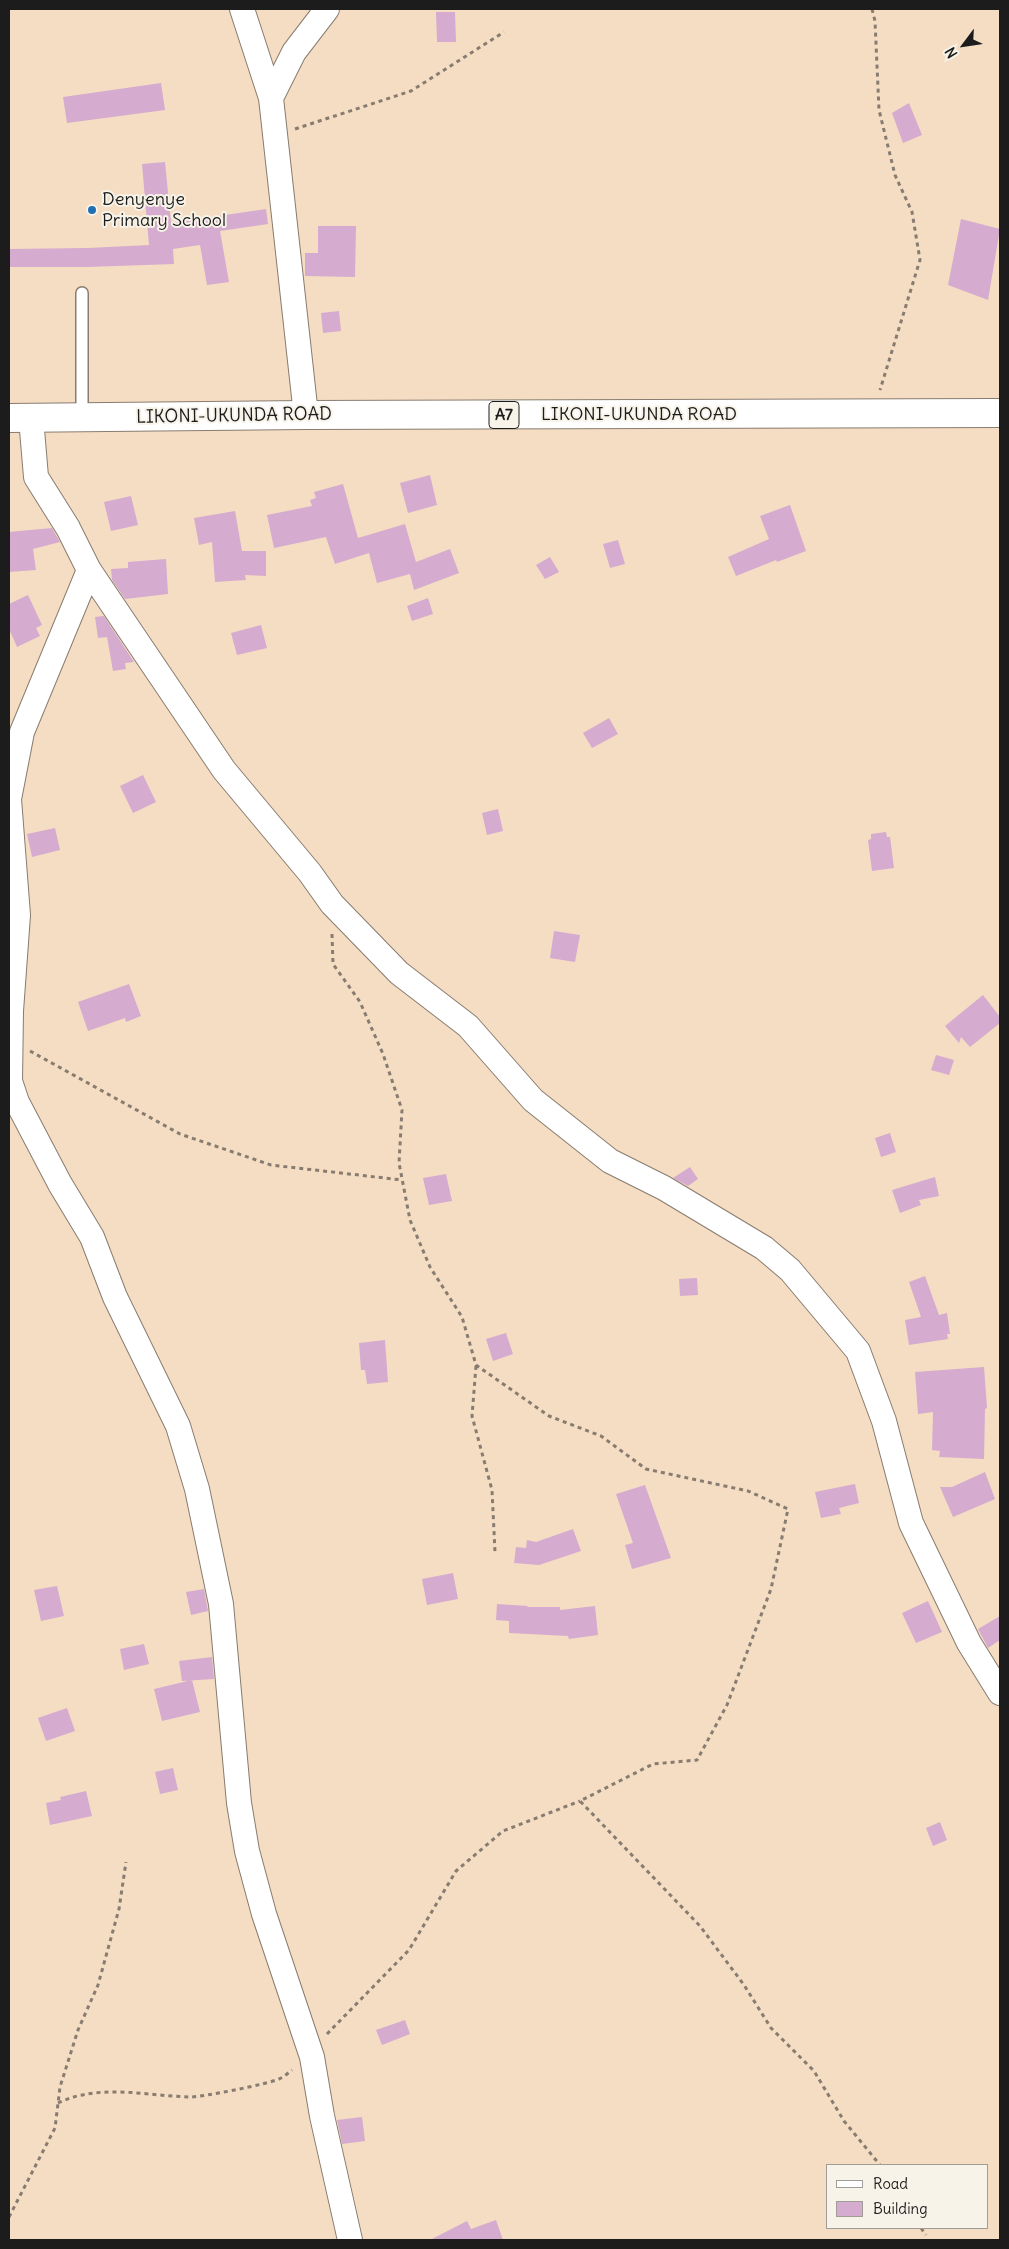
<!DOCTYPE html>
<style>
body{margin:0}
#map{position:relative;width:1009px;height:2249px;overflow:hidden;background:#f5ddc3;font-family:Delius,sans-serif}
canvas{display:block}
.frame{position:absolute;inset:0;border:10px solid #1c1c1c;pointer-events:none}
.legend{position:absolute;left:826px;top:2164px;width:162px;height:65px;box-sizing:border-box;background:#f7f3e8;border:1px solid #9f9d96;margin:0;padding:6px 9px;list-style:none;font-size:15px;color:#1c1c1c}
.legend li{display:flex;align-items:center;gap:10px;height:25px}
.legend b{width:25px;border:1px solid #9f9d96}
.north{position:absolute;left:939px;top:20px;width:50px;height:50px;-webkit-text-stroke:4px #f7f3e8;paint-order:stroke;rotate:239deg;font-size:14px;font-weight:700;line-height:20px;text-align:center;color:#1c1c1c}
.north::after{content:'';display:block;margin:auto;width:18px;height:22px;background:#1c1c1c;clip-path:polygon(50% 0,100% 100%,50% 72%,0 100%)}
</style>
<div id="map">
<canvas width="1009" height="2249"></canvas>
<div class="frame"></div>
<ul class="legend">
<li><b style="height:6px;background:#fff"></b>Road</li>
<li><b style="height:14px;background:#d5abcf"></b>Building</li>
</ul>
<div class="north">N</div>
</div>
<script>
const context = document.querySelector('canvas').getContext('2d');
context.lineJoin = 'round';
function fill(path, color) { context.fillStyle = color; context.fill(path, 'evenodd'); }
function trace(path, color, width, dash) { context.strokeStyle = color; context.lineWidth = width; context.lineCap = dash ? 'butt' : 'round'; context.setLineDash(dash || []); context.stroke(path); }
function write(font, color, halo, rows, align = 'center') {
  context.font = font + ' Delius,sans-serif'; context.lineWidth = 4; context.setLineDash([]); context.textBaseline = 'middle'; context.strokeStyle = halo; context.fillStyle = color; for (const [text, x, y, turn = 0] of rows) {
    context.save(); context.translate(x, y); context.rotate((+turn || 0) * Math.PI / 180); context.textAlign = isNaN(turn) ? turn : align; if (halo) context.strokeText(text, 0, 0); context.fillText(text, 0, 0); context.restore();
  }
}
fill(new Path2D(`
 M436 12H455L456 42H437Z
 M161 83 165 110 67 123 63 97Z
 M909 103 922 135 903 143 892 113Z
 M165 162 171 223 266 209 268 224 220 231 229 282 207 285 200 245 173 249 174 264 87 267H9V249L88 248 149 245 142 164Z
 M961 219 1000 229 988 300 948 285Z
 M318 226H356L355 277 305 276V253H318Z
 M339 311 341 331 323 333 321 313Z
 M430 475 437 505 408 513 400 483Z
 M343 484 358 538 405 524 416 562 450 549 459 573 414 590 410 574 377 583 369 553 335 564 326 537 274 548 267 515 312 506 310 500 316 498 314 492Z
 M131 496 138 525 111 531 104 502Z
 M790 505 806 551 777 562 776 560 736 576 728 557 769 539 760 516Z
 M235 511 242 551H266V576L245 575 246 580 215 582 212 542 199 545 194 518Z
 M52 528 60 542 33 549 36 570 9 572V532Z
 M618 540 625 564 610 568 603 544Z
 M550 557 559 572 545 579 536 565Z
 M166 559 168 594 125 599 112 580 111 569 128 568V562Z
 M28 595 42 625 36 628 40 636 17 647 9 629V604Z
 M428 598 433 614 412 621 407 606Z
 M104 616 134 662 125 663 126 669 113 671 107 637 98 638 95 617Z
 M261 625 267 648 237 655 231 633Z
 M609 718 618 734 592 748 583 733Z
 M143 775 156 802 133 813 120 786Z
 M498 809 503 831 487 835 482 813Z
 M55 828 60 850 32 857 27 834Z
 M886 832 887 837H890L894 868 872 871 868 840 871 839V834Z
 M554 931 580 935 575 962 550 958Z
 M129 984 141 1016 126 1022 125 1018 88 1031 78 1002Z
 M983 995 1000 1017V1023L970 1047 961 1037 959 1043 945 1026Z
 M936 1055 954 1060 949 1075 931 1070Z
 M890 1133 896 1152 881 1157 875 1138Z
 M690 1167 698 1179 688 1186 673 1178Z
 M446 1174 452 1201 429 1205 423 1178Z
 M935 1177 939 1196 919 1200 921 1205 900 1213 892 1190Z
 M925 1276 939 1315 947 1313 950 1334H947L948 1339 909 1345 905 1320 921 1317 909 1282Z
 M697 1278 698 1295 680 1296 679 1279Z
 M506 1333 513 1354 493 1361 486 1339Z
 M385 1340 388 1382 367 1384 365 1370H361L359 1343Z
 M984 1367 987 1408 985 1409 984 1459 939 1457 940 1451 932 1450 933 1412 918 1414 915 1372Z
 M985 1472 995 1499 953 1517 940 1487H952Z
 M855 1484 859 1503 839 1508 841 1514 821 1518 815 1492Z
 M645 1485 671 1558 632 1569 625 1545 633 1543 616 1494Z
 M573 1529 581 1551 539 1565 514 1563 516 1547 526 1548 527 1540 536 1542Z
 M453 1573 458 1599 427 1605 422 1579Z
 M57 1586 64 1616 41 1621 34 1590Z
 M204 1589 208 1611 191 1615 186 1592Z
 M928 1601 942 1632 916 1643 902 1613Z
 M497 1604 528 1606 527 1607H560V1610L595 1606 598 1635 569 1639 568 1636 509 1633V1621L496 1620Z
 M1000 1616V1640L988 1648 978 1629Z
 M144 1644 149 1664 124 1670 120 1649Z
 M212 1657 214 1679 182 1681 179 1661Z
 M192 1680 200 1712 162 1721 154 1689Z
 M67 1708 75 1731 46 1741 38 1718Z
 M173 1768 178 1790 160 1794 155 1772Z
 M86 1791 92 1816 50 1825 46 1803 61 1800 60 1797Z
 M940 1822 947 1840 933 1846 926 1828Z
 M405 2020 410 2034 382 2045 376 2030Z
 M362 2117 365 2141 342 2144 337 2120Z
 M496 2220 503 2240H430L467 2221 471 2229Z`), '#d5abcf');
const lane = new Path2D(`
 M82 418V293`);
const street = new Path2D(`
 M242 9 271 98 306 415
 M271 98 294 52 327 9
 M31 418 36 477 68 528 89 570 224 770 310 873 332 904 399 973 468 1026 533 1100 610 1161 664 1188 764 1248 790 1270 858 1351 884 1421 911 1523 969 1643 1000 1693
 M89 570 22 732 9 799 18 915 11 1011 10 1081 17 1102 60 1184 92 1237 115 1297 178 1426 197 1489 221 1604 239 1803 247 1851 264 1914 312 2057 322 2116 350 2240`);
const highway = new Path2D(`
 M9 418 306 415 1000 413`);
trace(lane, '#887c70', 14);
trace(street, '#887c70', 26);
trace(highway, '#887c70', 30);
trace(new Path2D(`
 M872 9 875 21 879 110 895 175 912 212 920 260 880 390
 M295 129 411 91 504 32
 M332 934 333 964 360 1002 383 1054 402 1110 399 1163 410 1220 430 1267 462 1317 476 1365 549 1416 601 1436 646 1469 748 1491 788 1509 771 1589 727 1705 697 1760 653 1764 580 1801 700 1926 744 1985 771 2028 814 2071 844 2121 880 2165
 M30 1051 180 1134 271 1165 402 1180
 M476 1366 472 1416 492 1490 495 1552
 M327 2034 409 1950 456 1871 503 1831 580 1801
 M58 2103C100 2083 146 2096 190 2097 203 2097 268 2084 279 2079 284 2077 288 2073 292 2070
 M9 2217 55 2128 60 2087 78 2030 98 1985 119 1909 126 1862
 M921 2228 926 2235`), '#887c70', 3, [4, 4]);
trace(lane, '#fff', 11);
trace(street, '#fff', 24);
trace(highway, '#fff', 28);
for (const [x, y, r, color] of [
 [92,210,5,"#1f6fb2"]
]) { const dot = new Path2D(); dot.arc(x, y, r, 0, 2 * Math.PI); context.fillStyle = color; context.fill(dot); trace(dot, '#f7f3e8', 2); }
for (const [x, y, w] of [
 [504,415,30]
]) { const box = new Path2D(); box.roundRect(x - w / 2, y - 13.5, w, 27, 4); context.fillStyle = '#f7f3e8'; context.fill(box); trace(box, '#1c1c1c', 1); }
write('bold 16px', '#1c1c1c', null, [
 ["A7",504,415]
]);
write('18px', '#1c1c1c', '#f7f3e8', [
 ["Denyenye",102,200],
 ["Primary School",102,221]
], 'left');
write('18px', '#1c1c1c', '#f7f3e8', [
 ["LIKONI-UKUNDA ROAD",639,415],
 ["LIKONI-UKUNDA ROAD",234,416,-1]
]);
</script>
